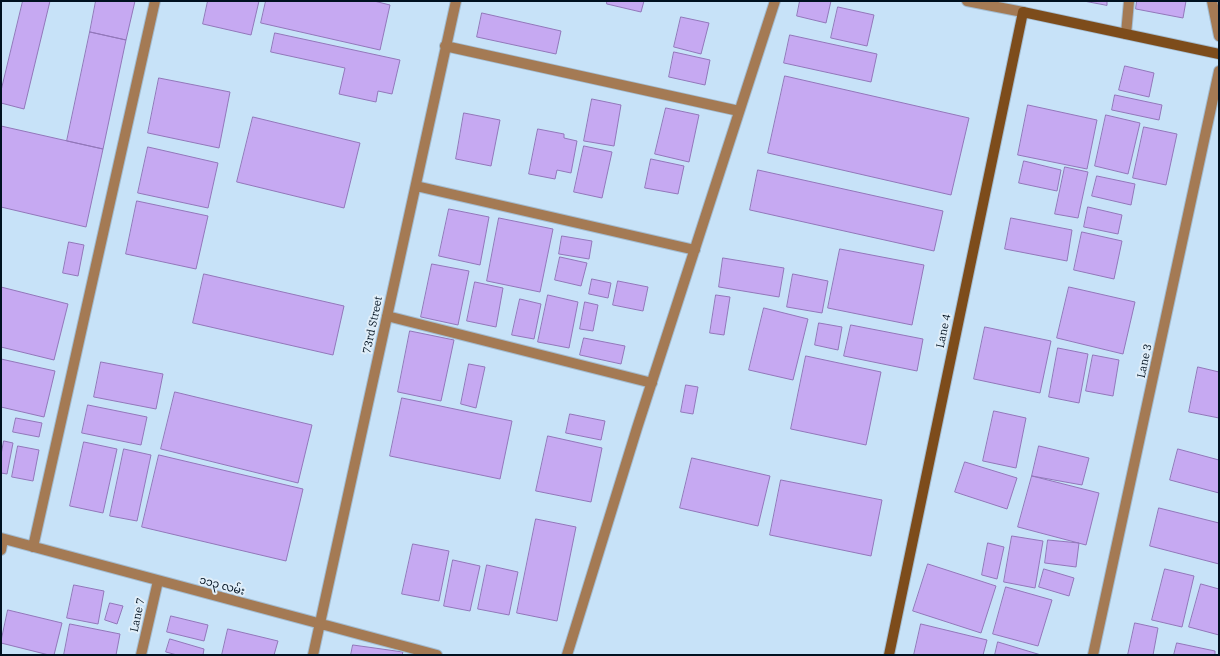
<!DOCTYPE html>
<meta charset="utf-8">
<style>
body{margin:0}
#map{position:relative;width:1220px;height:656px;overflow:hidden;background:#c7e2f8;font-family:"IBM Plex Serif",serif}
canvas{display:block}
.frame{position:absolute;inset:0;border:2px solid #001120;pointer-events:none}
</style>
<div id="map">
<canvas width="1220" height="656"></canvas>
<div class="frame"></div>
</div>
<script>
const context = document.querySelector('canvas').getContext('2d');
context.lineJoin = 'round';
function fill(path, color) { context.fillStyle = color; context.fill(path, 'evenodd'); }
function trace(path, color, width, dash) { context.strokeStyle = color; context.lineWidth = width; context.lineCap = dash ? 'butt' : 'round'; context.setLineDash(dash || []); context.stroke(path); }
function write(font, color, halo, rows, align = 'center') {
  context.font = font + ' "IBM Plex Serif","Noto Sans Myanmar",serif'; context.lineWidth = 4; context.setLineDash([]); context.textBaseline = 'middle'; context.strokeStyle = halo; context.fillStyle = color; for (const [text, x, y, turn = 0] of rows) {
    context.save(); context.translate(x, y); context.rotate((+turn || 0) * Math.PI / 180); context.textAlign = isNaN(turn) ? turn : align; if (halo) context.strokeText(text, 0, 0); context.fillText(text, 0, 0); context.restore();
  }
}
const building = new Path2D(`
 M23 1H50L24 109 1 103V91Z
 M96 1H135L126 40 90 32Z
 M208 1H259L251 35 203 24Z
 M266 1H374L390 5 380 50 261 23Z
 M607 1H644L641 12 607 4Z
 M800 1H831L826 23 797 16Z
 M1084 1H1107V5Z
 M1137 1H1186L1183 18 1136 9Z
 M838 7 874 15 867 46 831 38Z
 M482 13 561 31 556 54 477 37Z
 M681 17 709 23 701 54 674 47Z
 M90 32 126 40 103 149 67 141Z
 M275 33 400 60 392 94 378 91 376 102 339 94 345 68 271 52Z
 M790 35 877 54 871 82 784 63Z
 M674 52 710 60 705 85 669 77Z
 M1125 66 1154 73 1149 97 1119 90Z
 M785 76 969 118 951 195 768 153Z
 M159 78 230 92 219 148 148 133Z
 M1115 95 1162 105 1159 120 1112 110Z
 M592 99 621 105 614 146 584 141Z
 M1028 105 1097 120 1087 169 1018 155Z
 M666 108 699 115 689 162 655 154Z
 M464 113 500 120 491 166 456 159Z
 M1106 115 1140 123 1128 174 1095 166Z
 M253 117 360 143 344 208 237 182Z
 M1 126 103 149 86 227 1 207Z
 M1144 127 1177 134 1166 185 1133 178Z
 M538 129 564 134V138L577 141 571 173 557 170 555 179 529 174Z
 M584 146 612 152 602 198 574 192Z
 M148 147 218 163 208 208 138 193Z
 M651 159 684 166 678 194 645 188Z
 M1024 161 1061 170 1057 191 1019 183Z
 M1065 167 1088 172 1078 218 1055 214Z
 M758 170 943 211 934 251 750 210Z
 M1097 176 1135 184 1131 205 1092 196Z
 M137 201 208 216 196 269 126 254Z
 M1088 207 1122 215 1118 234 1084 227Z
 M449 209 489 217 480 265 439 256Z
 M499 218 553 229 540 292 487 281Z
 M1011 218 1072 230 1067 261 1005 249Z
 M1082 232 1122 241 1114 279 1074 270Z
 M562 236 592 241 589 259 559 254Z
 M69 242 84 245 78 276 63 273Z
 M840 249 924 265 912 325 828 308Z
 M560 257 587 263 581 286 555 280Z
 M723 258 784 268 779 297 719 287Z
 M432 264 469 271 458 325 421 317Z
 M204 274 344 306 333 355 193 323Z
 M793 274 828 281 822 313 787 307Z
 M592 279 611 283 608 298 589 294Z
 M618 281 648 287 643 311 613 305Z
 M475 282 503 288 496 327 467 321Z
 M1 287 68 304 54 360 1 347Z
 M1069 287 1135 302 1123 354 1057 338Z
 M548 295 578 302 569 348 538 342Z
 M716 295 730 297 724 335 710 333Z
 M520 299 541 304 534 339 512 335Z
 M585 302 598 305 593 331 580 329Z
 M764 308 808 319 793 380 749 370Z
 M819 323 842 327 838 350 815 345Z
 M851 325 923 339 917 371 844 356Z
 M985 327 1051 341 1040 393 974 379Z
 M410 331 454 340 441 401 398 392Z
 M584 338 625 346 621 364 580 355Z
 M1058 348 1088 354 1079 403 1049 397Z
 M1093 355 1119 360 1113 396 1086 391Z
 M806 356 881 372 866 445 791 429Z
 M1 359 55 371 44 417 1 407Z
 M101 362 163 374 156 409 94 397Z
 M469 364 485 367 476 408 461 404Z
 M1198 367 1219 372V418L1189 412Z
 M686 385 698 387 693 414 681 412Z
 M175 392 312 425 298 483 161 449Z
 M402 398 512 421 500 479 390 456Z
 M88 405 147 417 141 445 82 433Z
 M994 411 1026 418 1016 468 983 461Z
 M570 414 605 421 601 440 566 433Z
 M16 418 42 423 39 437 13 432Z
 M548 436 602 448 591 502 536 491Z
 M4 441 13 443 7 474 1 473V455Z
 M84 442 117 449 103 513 70 506Z
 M18 446 39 450 33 481 12 477Z
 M1039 446 1089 458 1082 485 1032 476Z
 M124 449 151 455 137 521 110 516Z
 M1178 449 1219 460V493L1170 480Z
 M159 455 303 489 286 561 142 527Z
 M692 458 770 476 758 526 680 508Z
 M965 462 1017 478 1007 509 955 492Z
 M1032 476 1099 493 1086 545 1018 527Z
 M781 480 882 500 871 556 770 535Z
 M1159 508 1219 523V564L1150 546Z
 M536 519 576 527 557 621 517 613Z
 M1012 536 1043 541 1035 588 1004 582Z
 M1048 540 1079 543 1076 567 1045 563Z
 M988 543 1004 547 997 579 982 575Z
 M413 544 449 551 439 601 402 594Z
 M453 560 480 566 470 611 444 606Z
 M928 564 996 586 981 633 913 611Z
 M487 565 518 572 509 615 478 609Z
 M1044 569 1074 578 1069 596 1039 587Z
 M1165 569 1194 576 1182 627 1152 620Z
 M1201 584 1219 589V635L1189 627Z
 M74 585 104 591 98 624 67 618Z
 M1006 587 1052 600 1038 646 993 634Z
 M110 603 123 606 117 624 105 620Z
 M8 610 62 623 54 655H49L1 643Z
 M171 616 208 625 204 641 167 632Z
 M1135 623 1158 628 1153 655H1128Z
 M70 624 120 634 116 655H64Z
 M921 624 987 640 983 655H914Z
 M228 629 278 641 274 655H222Z
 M170 639 204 649 203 655H177L166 652Z
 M998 642 1041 655H995Z
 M1177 643 1215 651V655H1174Z
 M353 645 403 652 402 655H351Z`);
fill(building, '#c6a9f2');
trace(building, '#9277ba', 1);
const street = new Path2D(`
 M967 1 1023 12
 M1212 1 1219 36
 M1126 34 1129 1
 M445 46 739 111
 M416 186 695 250
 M387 316 652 383
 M1 538 437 655
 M33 547 155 1
 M1 550 3 539
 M141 655 158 581
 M313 655 456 1
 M567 655 637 428 775 1
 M1093 655 1219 71`);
const secondary = new Path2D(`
 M889 655 1023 12 1219 54`);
trace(street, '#a3bcd1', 12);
trace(secondary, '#a3bcd1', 12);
trace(street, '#a47a54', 10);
trace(secondary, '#7d4c1b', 10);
write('11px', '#001120', '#e0eef9', [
 ["73rd Street",373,325,-78],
 ["Lane 4",944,331,-78],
 ["Lane 3",1145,361,-78],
 ["၁၁၃ လမ်း",222,586,15],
 ["Lane 7",138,615,-78]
]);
</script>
